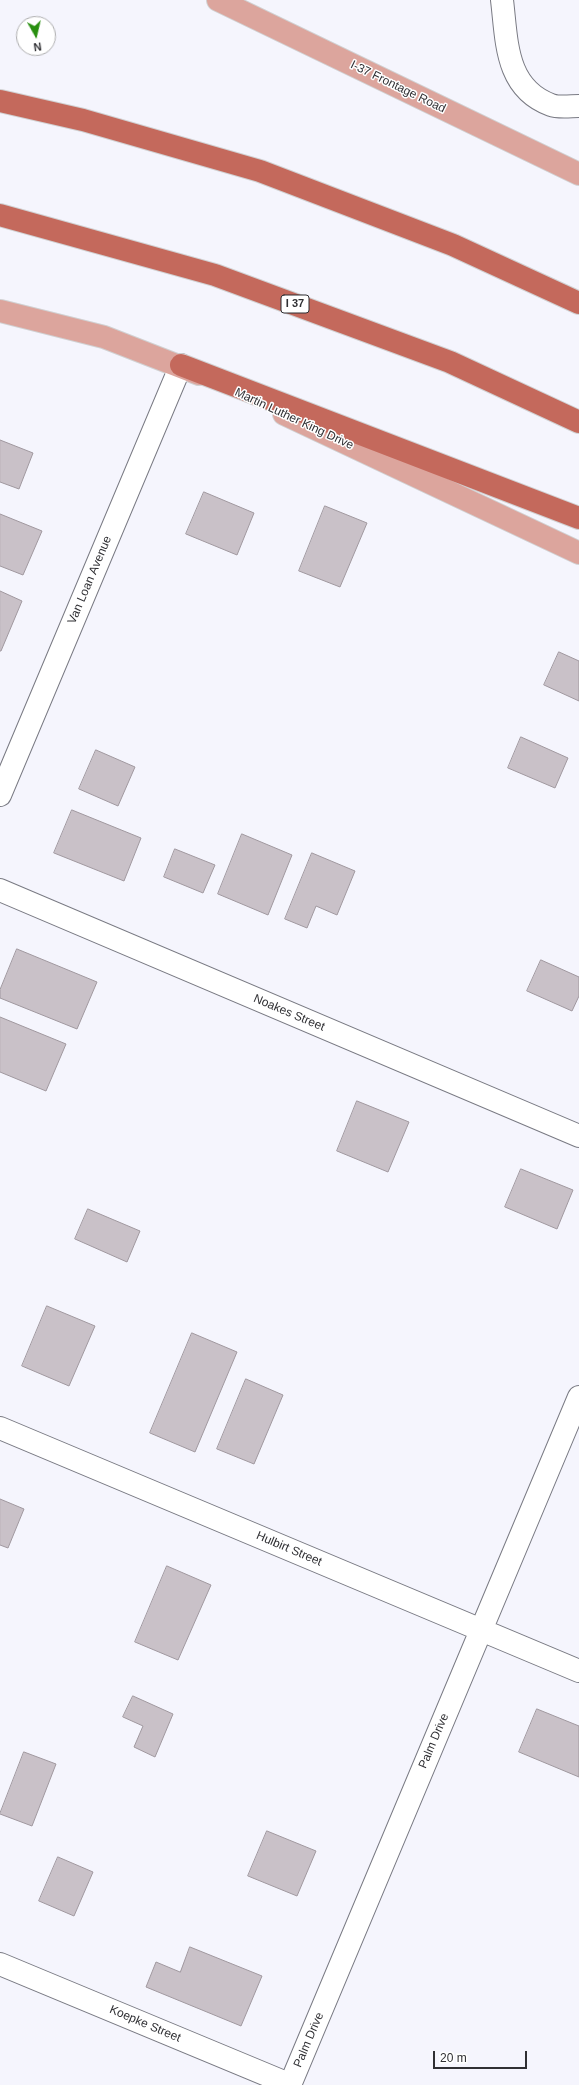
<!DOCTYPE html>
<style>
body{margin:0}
#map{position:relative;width:579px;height:2085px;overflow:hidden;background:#f5f5fd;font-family:Arial,sans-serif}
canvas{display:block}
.north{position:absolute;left:16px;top:16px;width:40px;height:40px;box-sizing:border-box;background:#fff;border:1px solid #acacad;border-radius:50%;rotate:172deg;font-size:11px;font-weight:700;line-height:16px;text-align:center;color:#2f2f33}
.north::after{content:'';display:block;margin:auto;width:14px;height:18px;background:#288f0f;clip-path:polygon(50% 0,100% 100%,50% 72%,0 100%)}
.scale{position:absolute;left:433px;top:2051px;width:94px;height:18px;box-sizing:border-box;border:2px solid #2f2f33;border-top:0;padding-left:5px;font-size:12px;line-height:14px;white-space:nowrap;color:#2f2f33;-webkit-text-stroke:3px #fff;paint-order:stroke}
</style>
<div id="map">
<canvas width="579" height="2085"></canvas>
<div class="north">N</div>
<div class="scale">20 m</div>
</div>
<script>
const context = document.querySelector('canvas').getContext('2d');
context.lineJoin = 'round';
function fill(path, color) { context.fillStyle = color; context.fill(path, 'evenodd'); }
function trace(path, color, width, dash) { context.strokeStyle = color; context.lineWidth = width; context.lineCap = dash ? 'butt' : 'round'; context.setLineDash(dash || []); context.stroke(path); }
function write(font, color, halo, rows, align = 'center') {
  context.font = font + ' Arial,sans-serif'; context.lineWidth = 3; context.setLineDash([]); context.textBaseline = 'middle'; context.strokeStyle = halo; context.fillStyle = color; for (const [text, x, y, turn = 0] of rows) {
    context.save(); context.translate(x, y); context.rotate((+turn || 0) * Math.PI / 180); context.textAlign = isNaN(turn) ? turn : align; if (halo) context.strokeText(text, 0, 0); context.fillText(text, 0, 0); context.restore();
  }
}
const building = new Path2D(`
 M0 440 33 453 19 489 0 482Z
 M204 492 254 513 237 555 186 534Z
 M325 506 367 523 340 587 299 571Z
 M0 514 42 531 23 575 0 566Z
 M0 591 22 601 1 651H0Z
 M559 652 579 661V701L544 685Z
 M521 737 568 758 555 788 508 768Z
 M96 750 135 767 118 806 79 789Z
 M72 810 141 838 124 881 54 853Z
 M242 834 292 855 268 915 218 894Z
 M175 849 215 865 203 893 164 877Z
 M312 853 355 871 337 915 316 906 307 928 285 919Z
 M17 949 97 982 77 1029 0 998V990Z
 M541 960 579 977V996L572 1011 527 991Z
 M0 1017 66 1044 46 1091 0 1072Z
 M357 1101 409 1122 388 1172 337 1151Z
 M521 1169 573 1190 557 1229 505 1207Z
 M88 1209 140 1231 127 1262 75 1239Z
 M47 1306 95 1326 69 1386 22 1366Z
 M192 1333 237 1352 195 1452 150 1433Z
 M246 1379 283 1395 254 1464 217 1449Z
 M0 1499 24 1509 8 1548 0 1545Z
 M167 1566 211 1585 178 1660 135 1642Z
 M133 1696 173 1714 155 1757 134 1747 143 1726 123 1717Z
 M537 1709 579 1726V1777L519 1752Z
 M24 1752 56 1764 32 1826 0 1814Z
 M267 1831 316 1851 297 1896 248 1876Z
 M58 1857 93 1872 74 1916 39 1901Z
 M190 1947 262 1976 241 2026 146 1987 156 1962 180 1972Z`);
fill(building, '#c9c1c8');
trace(building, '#a0989f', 1);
const minor = new Path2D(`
 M502 0C507 41 505 88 551 105 559 108 571 106 579 106
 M0 795 181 365
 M0 890 579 1136
 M0 1428 579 1671
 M0 1964 291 2085
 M290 2085 579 1397`);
const major = new Path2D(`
 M218 0 579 174
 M0 311 104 337 199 374
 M284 414 579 553`);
const highway = new Path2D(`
 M0 101 83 120 260 171 453 245 579 303
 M0 215 215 275 450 362 579 422
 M181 365 579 518`);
trace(minor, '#797a83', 24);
trace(major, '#d1d1d2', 24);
trace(highway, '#d1d1d2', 24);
trace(minor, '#fff', 22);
trace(major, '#dca59d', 22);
trace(highway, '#c4695c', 22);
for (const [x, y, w] of [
 [295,304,28]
]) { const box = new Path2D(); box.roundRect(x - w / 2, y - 9, w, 18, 3); context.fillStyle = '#fff'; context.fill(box); trace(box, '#2f2f33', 1); }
write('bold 11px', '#2f2f33', null, [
 ["I 37",295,304]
]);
write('12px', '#2f2f33', '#fff', [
 ["I-37 Frontage Road",398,87,26],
 ["Martin Luther King Drive",294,419,25],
 ["Van Loan Avenue",90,580,-67],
 ["Noakes Street",289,1013,23],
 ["Hulbirt Street",289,1549,23],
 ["Palm Drive",434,1741,-67],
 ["Koepke Street",145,2024,23],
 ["Palm Drive",309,2040,-67]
]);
</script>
